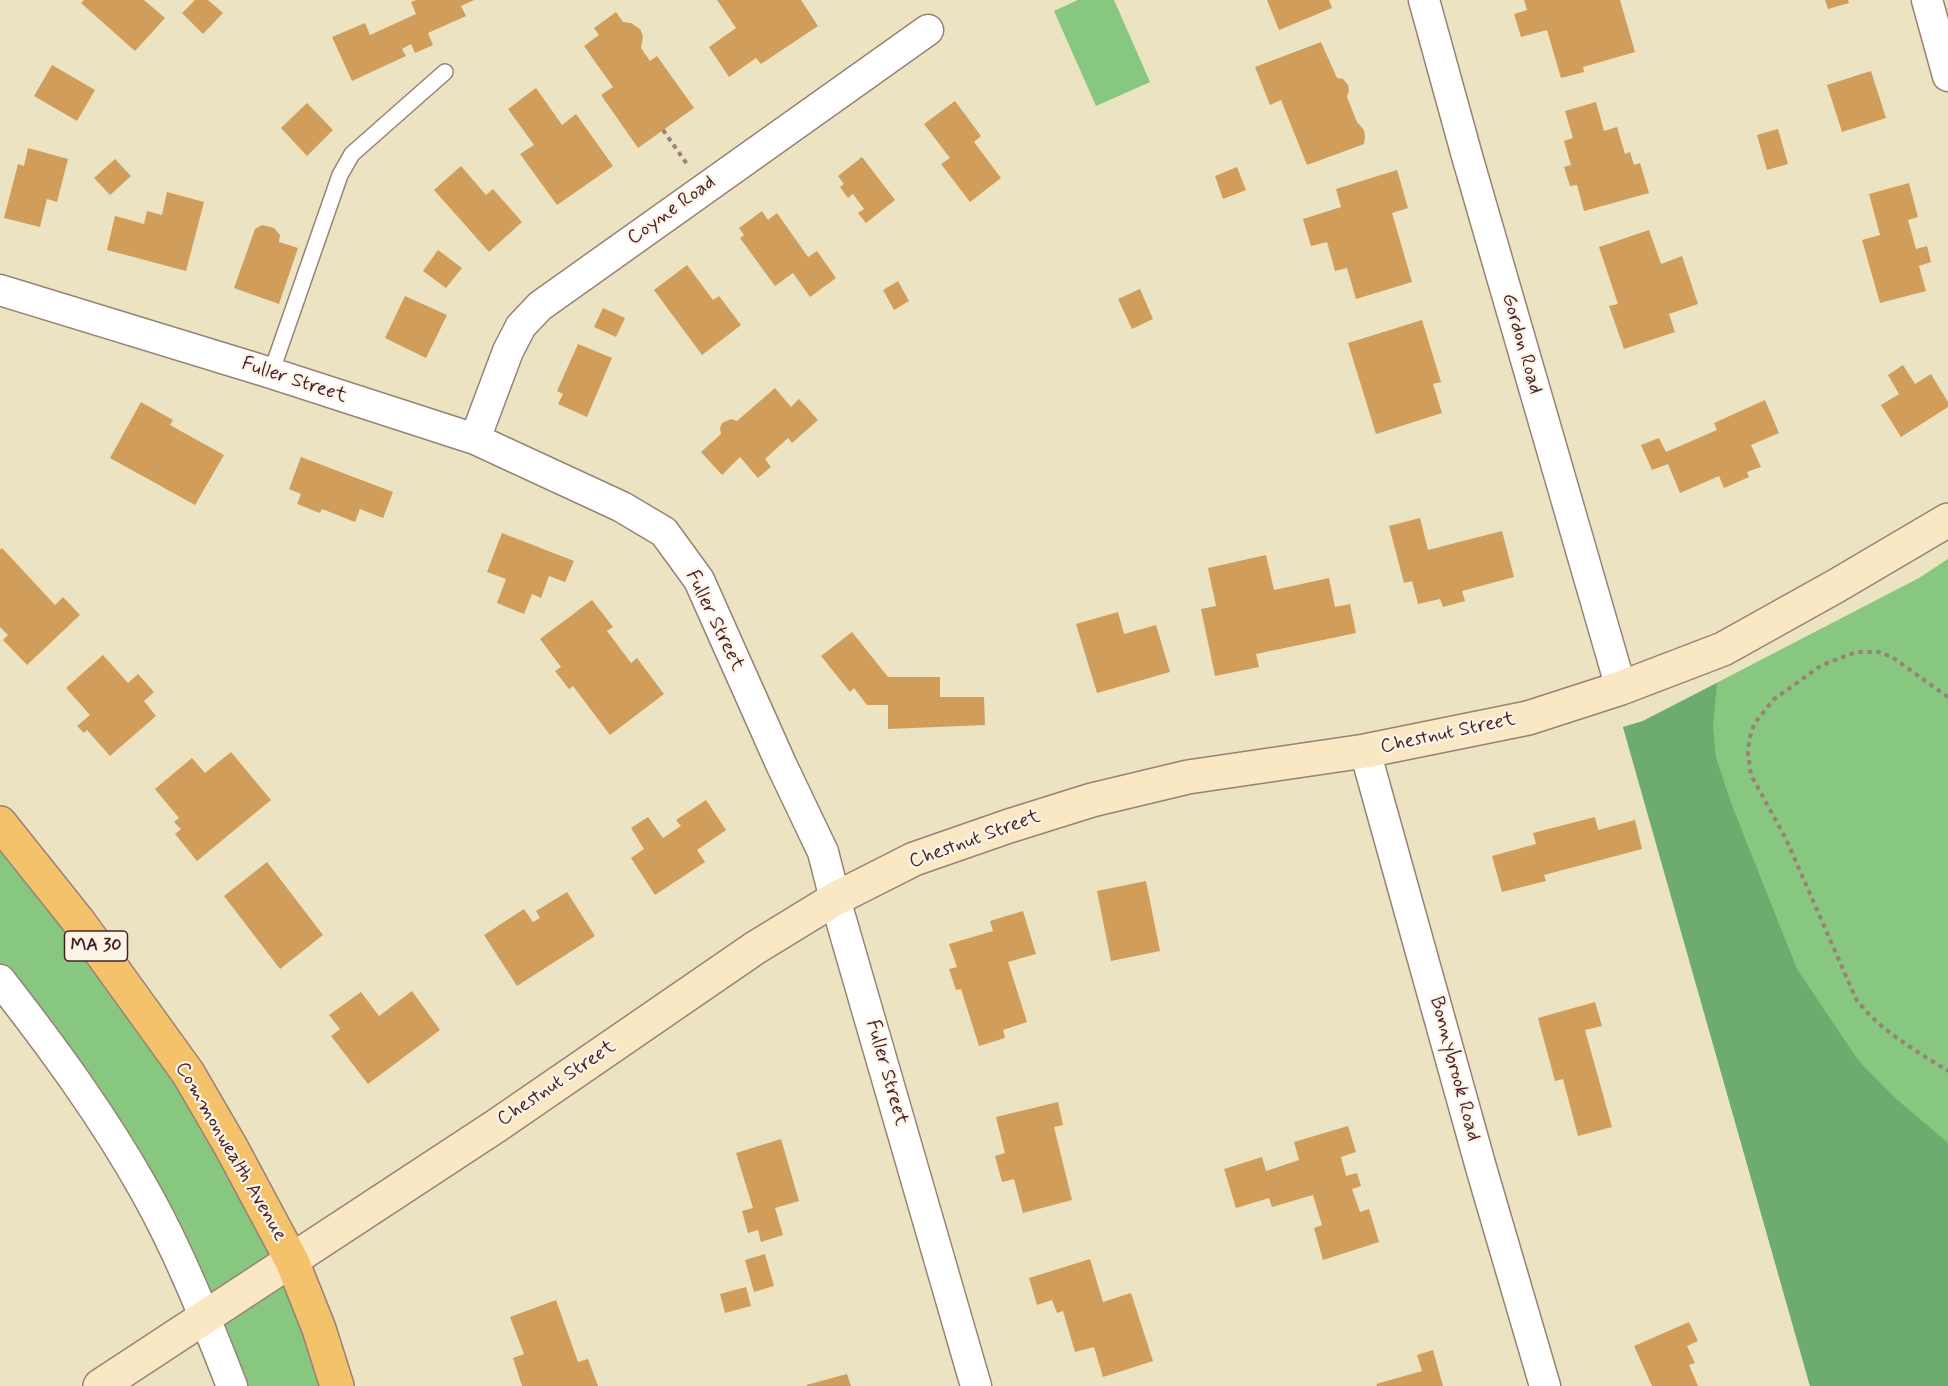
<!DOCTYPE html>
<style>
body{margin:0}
canvas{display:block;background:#ebe3c1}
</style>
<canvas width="1948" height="1386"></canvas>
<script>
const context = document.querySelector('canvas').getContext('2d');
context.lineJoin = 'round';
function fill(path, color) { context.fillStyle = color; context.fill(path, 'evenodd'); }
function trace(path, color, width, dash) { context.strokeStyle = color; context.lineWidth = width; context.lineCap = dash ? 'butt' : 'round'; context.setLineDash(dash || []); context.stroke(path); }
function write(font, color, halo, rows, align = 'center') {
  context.font = font + ' Mynerve,sans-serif'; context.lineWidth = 4.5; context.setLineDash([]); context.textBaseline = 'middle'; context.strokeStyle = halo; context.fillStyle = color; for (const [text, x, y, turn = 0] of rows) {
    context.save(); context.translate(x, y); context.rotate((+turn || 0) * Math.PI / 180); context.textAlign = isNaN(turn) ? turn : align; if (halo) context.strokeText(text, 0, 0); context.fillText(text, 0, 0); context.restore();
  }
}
fill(new Path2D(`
 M1078 0H1114L1150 82 1096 106 1054 11Z
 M1948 559V1386H1810L1623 727 1643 721 1919 578Z
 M0 823 154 1026 337 1386H232L178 1255 0 980Z`), '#87c77f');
fill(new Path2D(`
 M1717 683 1713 727 1716 757 1731 803 1797 969 1858 1060 1894 1097 1948 1143V1386H1810L1623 727 1643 721Z`), '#6dac6e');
fill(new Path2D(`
 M84 0H144L165 18 135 51 81 3Z
 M195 0H208L223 13 203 34 182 13Z
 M416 0H474L461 6 466 16 428 33 433 45 415 53 411 44 402 49 406 56 352 81 332 37 365 23 370 35 416 14 411 2Z
 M717 0H801L818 26 761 64 756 58 729 77 709 47 736 28Z
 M1267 0H1329L1332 8 1279 30Z
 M1524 0H1620L1635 52 1583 67 1584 72 1561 78 1547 30 1521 37 1514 14 1527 10Z
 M1825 0H1848L1849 3 1828 9Z
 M616 12 623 22 631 23 640 29 643 36 641 48 650 61 657 56 694 108 638 148 601 95 613 87 584 46 599 35 594 28Z
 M1321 42 1337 78 1343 79 1348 85 1349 90 1347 97 1357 122 1364 130 1365 138 1364 144 1307 165 1281 100 1270 105 1255 67Z
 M52 65 95 90 77 121 34 96Z
 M1871 71 1886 118 1842 132 1827 85Z
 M536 88 562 125 576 114 613 166 557 205 520 154 534 145 508 109Z
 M955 101 981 136 974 142 1001 178 970 202 941 164 950 158 924 124Z
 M1596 102 1604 131 1617 127 1625 154 1630 152 1634 165 1640 163 1649 193 1584 211 1577 185 1570 186 1564 167 1571 165 1564 141 1573 138 1565 111Z
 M307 103 333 130 307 156 281 128Z
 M1778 129 1788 164 1767 170 1757 135Z
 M28 148 68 159 57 202 47 199 40 227 4 218 18 164 24 166Z
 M862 157 895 200 866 223 858 213 864 209 853 194 848 198 840 187 844 184 838 176Z
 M115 159 131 176 110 195 94 178Z
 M461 166 486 195 493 189 522 222 489 252 434 190Z
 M1237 167 1246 190 1223 199 1215 176Z
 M1397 170 1408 208 1392 213 1412 282 1356 299 1347 268 1335 271 1327 242 1311 246 1303 219 1341 207 1336 189Z
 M1909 183 1918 217 1908 220 1916 249 1927 246 1931 262 1919 266 1926 291 1880 303 1862 240 1880 235 1869 194Z
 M167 192 204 202 186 271 107 250 115 216 144 224 147 211 162 215Z
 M762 211 768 220 777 213 808 257 817 251 836 278 810 297 793 273 775 286 740 238 744 235 739 228Z
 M262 225 274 228 280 235 279 242 298 248 279 304 234 288 255 229Z
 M1649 230 1661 264 1682 256 1698 304 1669 314 1675 332 1624 349 1609 306 1618 304 1599 247Z
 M438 250 462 268 446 288 423 271Z
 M687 265 713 300 719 296 741 325 702 355 654 290Z
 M898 281 909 301 894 310 883 290Z
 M1140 289 1153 319 1132 329 1118 299Z
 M405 296 447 315 426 358 385 338Z
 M603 308 625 318 616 337 594 327Z
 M1422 320 1441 382 1433 384 1442 413 1376 434 1348 343Z
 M578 344 612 358 587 417 558 404 563 394 557 391Z
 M1903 365 1915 384 1931 374 1948 402V407L1901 437 1881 405 1899 394 1888 375Z
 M775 388 791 407 799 399 818 420 792 443 788 438 765 459 771 467 758 478 740 457 722 475 701 452 721 434 720 428 722 423 731 419 737 421Z
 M1765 400 1779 433 1751 445 1761 467 1747 472 1749 477 1724 488 1719 476 1680 493 1668 464 1652 470 1641 445 1659 438 1666 452 1717 430 1714 423Z
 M141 402 173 420 170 425 224 455 195 505 110 458Z
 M301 457 393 492 383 518 360 509 355 522 322 509 320 513 297 504 301 494 289 489Z
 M1420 518 1428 550 1502 531 1514 577 1462 591 1465 601 1443 607 1440 599 1418 604 1412 581 1404 583 1389 526Z
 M502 533 574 561 565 582 549 576 541 598 532 594 524 614 497 603 506 579 487 572Z
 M2 548 55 605 63 597 80 615 27 665 3 640 8 635 0 627V550Z
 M1266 555 1274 590 1329 578 1335 607 1350 604 1356 633 1256 654 1259 667 1215 676 1201 609 1216 606 1208 568Z
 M592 600 613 627 607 631 631 663 637 658 664 694 610 735 573 686 569 689 555 671 561 667 540 639Z
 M1118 612 1124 634 1156 625 1170 672 1097 693 1076 624Z
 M852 632 888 677H940V697H984L985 725 888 729V705H867L854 688 850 692 821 656Z
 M103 655 128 683 138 674 154 692 144 701 156 716 110 756 87 730 84 733 77 726 90 715 66 688Z
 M231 752 271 800 197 861 175 834 181 829 174 822 179 818 155 789 192 758 205 773Z
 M706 800 726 830 697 850 705 862 655 895 631 858 644 849 631 828 648 817 663 838 681 826 676 820Z
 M1595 817 1598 830 1635 820 1642 849 1544 875 1546 881 1502 892 1492 856 1536 844 1533 833Z
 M267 862 323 935 280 969 224 896Z
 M1146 881 1160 951 1111 961 1097 891Z
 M567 892 595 936 517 986 484 935 524 909 533 922 540 918 536 911Z
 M1023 911 1036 954 1008 962 1027 1022 1003 1030 1005 1038 979 1046 961 989 956 990 949 969 957 967 949 944 993 931 990 921Z
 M412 991 440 1030 368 1084 331 1036 340 1029 329 1015 361 992 379 1016Z
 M1595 1002 1602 1026 1585 1030 1612 1127 1578 1136 1563 1079 1555 1081 1538 1018Z
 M1058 1102 1063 1125 1054 1127 1072 1200 1023 1213 1014 1179 1002 1182 995 1156 1005 1153 996 1117Z
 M1348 1126 1356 1152 1341 1157 1346 1176 1357 1173 1361 1186 1352 1189 1360 1212 1369 1209 1379 1242 1323 1260 1314 1228 1322 1225 1313 1195 1272 1207 1269 1198 1236 1208 1224 1169 1262 1157 1266 1171 1299 1160 1294 1142Z
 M781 1139 799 1201 775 1208 783 1235 761 1242 758 1230 748 1233 742 1211 753 1208 736 1153Z
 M765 1254 774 1286 754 1292 745 1260Z
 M1090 1259 1103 1302 1131 1293 1153 1361 1103 1377 1094 1347 1075 1352 1063 1311 1057 1313 1052 1300 1037 1305 1029 1278Z
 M746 1287 751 1306 725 1313 720 1294Z
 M556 1300 578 1362 588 1359 598 1386H522L513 1358 524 1354 510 1317Z
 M1689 1322 1698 1341 1687 1346 1695 1363 1689 1365 1698 1386H1652L1634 1346Z
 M1433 1350 1443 1386H1377L1376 1384 1422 1371 1417 1355Z
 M847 1374 851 1386H807L806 1385Z`), '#d09e5a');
const lane = new Path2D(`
 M271 373 340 175 352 154 445 72`);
const street = new Path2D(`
 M1424 0 1467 156 1621 688
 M1927 0 1948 76
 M0 290 271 373 475 439 622 507 664 532 699 580 781 764 823 852 835 899 976 1386
 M475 439 508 351 521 326 540 306 928 30
 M1365 751 1482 1171 1545 1386
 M0 980C53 1048 103 1116 145 1191 180 1253 206 1320 232 1386`);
const secondary = new Path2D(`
 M100 1386 496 1126 755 948 835 899 914 859 1009 826 1092 800 1188 777 1365 751 1528 718 1621 688 1723 649 1836 586 1948 520`);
const primary = new Path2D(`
 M0 823 79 922 188 1073 231 1147 292 1261 319 1329 337 1386`);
trace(lane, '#9a8176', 18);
trace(street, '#9a8176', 33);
trace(secondary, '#9a8176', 36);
trace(primary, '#9a8176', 36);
trace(new Path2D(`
 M663 130 687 164
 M1948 697 1892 657 1879 652H1856L1822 665 1773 700 1754 724 1749 740 1748 754 1751 775 1786 839 1856 999C1880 1031 1915 1050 1948 1071`), '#9a8176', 4, [4.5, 4.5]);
trace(lane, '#fff', 15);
trace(street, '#fff', 30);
trace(secondary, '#fae7c3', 33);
trace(primary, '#f3c26a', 33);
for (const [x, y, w] of [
 [96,946,63]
]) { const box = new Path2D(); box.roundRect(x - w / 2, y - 15, w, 30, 4.5); context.fillStyle = '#fcf5e5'; context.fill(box); trace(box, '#4a1f2b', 1.5); }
write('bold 18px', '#4a1f2b', null, [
 ["MA 30",96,946]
]);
write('20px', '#4a1f2b', '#fcf5e5', [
 ["Coyne Road",672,211,-36],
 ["Gordon Road",1521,344,74],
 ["Fuller Street",294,381,18],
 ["Fuller Street",714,621,64],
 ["Chestnut Street",1448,734,-12],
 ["Chestnut Street",975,840,-20],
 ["Bonnybrook Road",1454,1069,75],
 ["Fuller Street",886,1073,74],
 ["Chestnut Street",557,1084,-34],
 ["Commonwealth Avenue",230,1152,60]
]);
</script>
